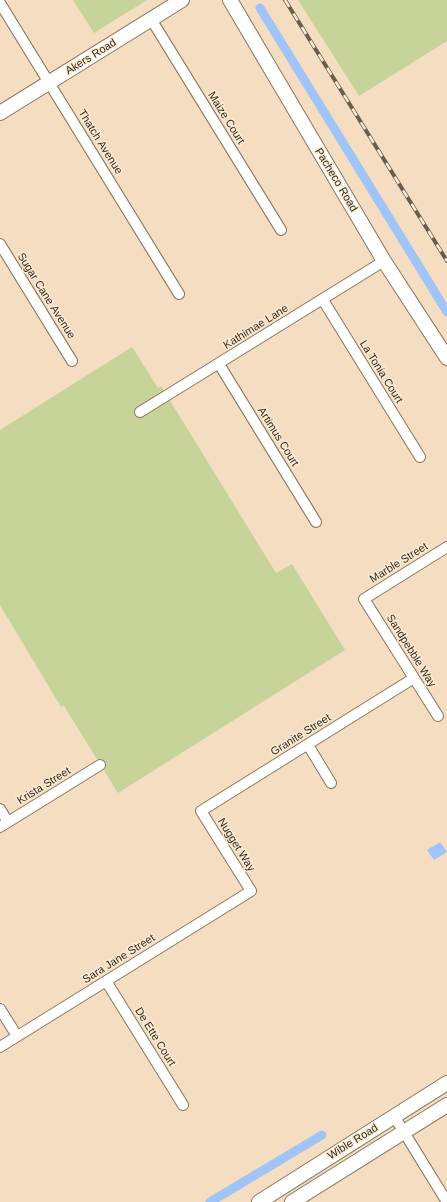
<!DOCTYPE html>
<style>
body{margin:0}
canvas{display:block;background:#f4ddc0}
</style>
<canvas width="447" height="1202"></canvas>
<script>
const context = document.querySelector('canvas').getContext('2d');
context.lineJoin = 'round';
function fill(path, color) { context.fillStyle = color; context.fill(path, 'evenodd'); }
function trace(path, color, width, dash) { context.strokeStyle = color; context.lineWidth = width; context.lineCap = dash ? 'butt' : 'round'; context.setLineDash(dash || []); context.stroke(path); }
function write(font, color, halo, rows, align = 'center') {
  context.font = font + ' Helvetica,sans-serif'; context.lineWidth = 3; context.setLineDash([]); context.textBaseline = 'middle'; context.strokeStyle = halo; context.fillStyle = color; for (const [text, x, y, turn = 0] of rows) {
    context.save(); context.translate(x, y); context.rotate((+turn || 0) * Math.PI / 180); context.textAlign = isNaN(turn) ? turn : align; if (halo) context.strokeText(text, 0, 0); context.fillText(text, 0, 0); context.restore();
  }
}
fill(new Path2D(`
 M73 0H147L94 33Z
 M298 0H447V41L359 96Z
 M132 347 158 388 161 386 276 573 292 564 345 650 118 793 64 706 61 707 0 605V430Z`), '#c7d499');
fill(new Path2D(`
 M440 842 447 852 434 860 427 850Z`), '#a0c4f8');
trace(new Path2D(`
 M260 8 447 312
 M210 1202 322 1135`), '#a0c4f8', 9);
const street = new Path2D(`
 M0 3 179 294
 M151 19 281 230
 M0 244 72 361
 M323 300 420 457
 M219 364 316 522
 M140 412 384 261
 M438 716 364 599 447 547
 M308 745 331 783
 M0 809 8 822
 M0 827 100 765
 M106 981 183 1105
 M0 1009 17 1036
 M0 1047 251 891 201 811 414 678
 M394 1116 447 1202`);
const secondary = new Path2D(`
 M230 0 384 261 447 358
 M0 113 182 0
 M259 1202 447 1083
 M292 1202 447 1105`);
trace(street, '#8a755b', 12);
trace(secondary, '#8a755b', 16);
trace(street, '#fff', 10);
trace(secondary, '#fff', 14);
const rail = new Path2D(`
 M285 0 447 261`);
trace(rail, '#695d4d', 4);
trace(rail, '#fdebd4', 2.5, [8]);
write('11px', '#30281d', '#fdebd4', [
 ["Akers Road",91,57,-32],
 ["Maize Court",226,118,58],
 ["Thatch Avenue",100,142,58],
 ["Pacheco Road",336,180,59],
 ["Sugar Cane Avenue",46,296,58],
 ["Kathimae Lane",256,327,-32],
 ["La Tonia Court",381,372,58],
 ["Artimus Court",278,437,58],
 ["Marble Street",399,563,-32],
 ["Sandpebble Way",411,651,58],
 ["Granite Street",301,735,-32],
 ["Krista Street",44,786,-32],
 ["Nugget Way",236,845,58],
 ["Sara Jane Street",119,959,-32],
 ["De Ette Court",155,1037,58],
 ["Wible Road",353,1142,-32]
]);
</script>
